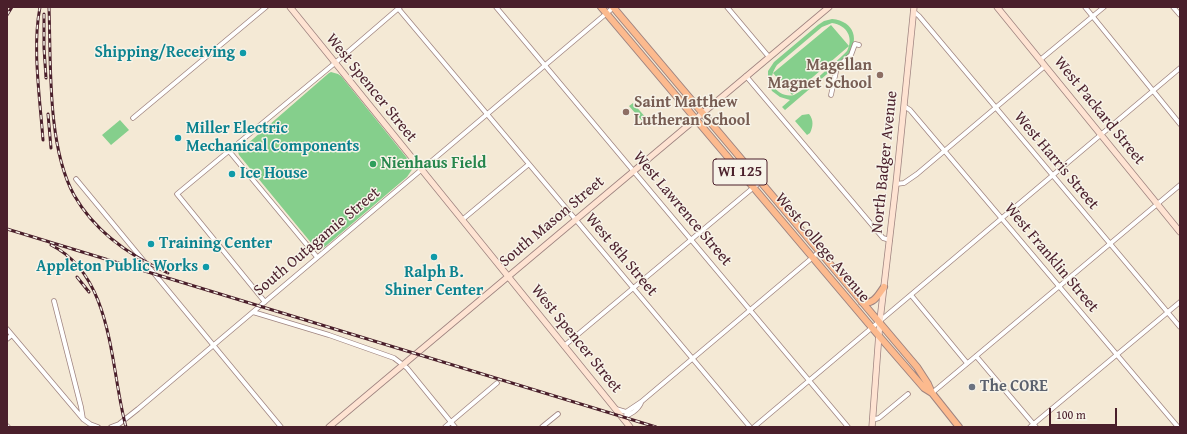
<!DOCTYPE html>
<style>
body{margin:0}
#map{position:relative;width:1187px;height:434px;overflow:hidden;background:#f4e9d5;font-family:"Gentium Book Plus",serif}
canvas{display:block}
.frame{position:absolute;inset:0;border:8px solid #4a1f2b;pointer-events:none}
.scale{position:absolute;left:1049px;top:408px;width:68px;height:18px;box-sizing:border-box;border:2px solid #4a1f2b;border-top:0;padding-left:5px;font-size:12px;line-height:14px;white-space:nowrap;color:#4a1f2b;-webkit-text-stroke:3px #f7f3e8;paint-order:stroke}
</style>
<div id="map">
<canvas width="1187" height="434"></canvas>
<div class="frame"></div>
<div class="scale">100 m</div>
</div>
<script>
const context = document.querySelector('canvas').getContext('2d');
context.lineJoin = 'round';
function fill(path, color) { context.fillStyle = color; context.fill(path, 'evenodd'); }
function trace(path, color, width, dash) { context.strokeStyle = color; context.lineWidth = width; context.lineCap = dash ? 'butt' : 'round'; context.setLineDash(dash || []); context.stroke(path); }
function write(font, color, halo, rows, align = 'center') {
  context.font = font + ' "Gentium Book Plus",serif'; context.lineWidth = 3; context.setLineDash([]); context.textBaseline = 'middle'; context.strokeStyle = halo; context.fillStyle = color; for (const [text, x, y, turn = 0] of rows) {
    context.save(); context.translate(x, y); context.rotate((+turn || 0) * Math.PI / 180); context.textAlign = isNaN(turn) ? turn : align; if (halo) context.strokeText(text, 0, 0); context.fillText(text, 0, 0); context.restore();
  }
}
fill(new Path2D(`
 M832 19C855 21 860 41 847 57L785 110 782 107 790 100 780 97 772 91 768 83V71L774 62 818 25 824 21ZM832 23C847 25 854 38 847 51 840 59 802 92 794 95 786 97 777 93 773 85 770 78 773 71 777 65L822 27Z
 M831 25 849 46 792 95 773 73Z
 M331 72 338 74 341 76 411 163 413 168 407 177 320 251 317 250 239 155 238 152 329 73Z
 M633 103 647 119 643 122 629 106Z
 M809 114C814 120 813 127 810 133L807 135 795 121 802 115Z
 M120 120 129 130 111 145 102 135Z`), '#85cf8c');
const street = new Path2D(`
 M397 7 750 427
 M496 7 848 427
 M727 7 769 57
 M1085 7 1180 124
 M1173 7 1180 15
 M913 11 919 16 1180 327
 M1040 60 1104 7
 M746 76 883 238 890 240
 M831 95 837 67 851 55 855 44 859 45
 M904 106 910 110 1178 427
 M133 118 266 7
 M229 151 317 257
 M76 179 281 427
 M896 184 904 183 917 174 1045 66
 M462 220 529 164
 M911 295 967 363
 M54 301 81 407 83 419
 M265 302 177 194 335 63 400 7
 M253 312 329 335 394 358 407 368 455 427
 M7 329 83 419 90 424 98 427
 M7 339 12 335
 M564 346 760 182
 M976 356 1036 427
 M932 393 1180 185
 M616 409 626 412 641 402 819 252
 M623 417C630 415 638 410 641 403
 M872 420 879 418 908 394
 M7 426 8 427
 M111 427 119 424 138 409 614 7
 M445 427 497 383
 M542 427 558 414
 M754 427 1180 68
 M1030 427 1180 302`);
const secondary = new Path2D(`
 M290 7 630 427
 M997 7 1180 232
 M329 427 829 7
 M872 427 880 320 896 184 914 7`);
const primary = new Path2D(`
 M601 7 879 336 924 388 932 393 959 427
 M613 7 917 367 928 384 932 393
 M862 302C874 305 878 295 884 287`);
trace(street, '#9f8480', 5.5);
trace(secondary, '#9f8480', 7);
trace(primary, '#9f8480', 8);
trace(street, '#fff', 4);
trace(secondary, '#fee3d2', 5.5);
trace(primary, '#fcba8e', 6);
const rail = new Path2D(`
 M40 7C32 47 40 98 43 140
 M49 7C51 63 47 146 74 195 95 232 130 256 168 273
 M44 14V48L46 78
 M7 15 12 7
 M48 114 51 148
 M7 229 656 427
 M51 245C114 276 110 369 126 427
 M77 277 89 292`);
trace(rail, '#4a1f2b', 3);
trace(rail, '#f7f3e8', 1.5, [4.5]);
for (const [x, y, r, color] of [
 [243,53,4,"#0f9aa8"],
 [880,75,4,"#8d6e63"],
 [626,112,4,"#8d6e63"],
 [178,138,4,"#0f9aa8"],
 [373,164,4,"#2e9e5b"],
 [232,174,4,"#0f9aa8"],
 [151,244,4,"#0f9aa8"],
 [434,257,4,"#0f9aa8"],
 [206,267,4,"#0f9aa8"],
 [972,387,4,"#6b7280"]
]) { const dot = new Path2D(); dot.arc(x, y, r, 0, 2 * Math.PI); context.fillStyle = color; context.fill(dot); trace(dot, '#f7f3e8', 1.5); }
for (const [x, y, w] of [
 [740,172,54]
]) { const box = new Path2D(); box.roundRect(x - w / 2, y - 13, w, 26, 3); context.fillStyle = '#f7f3e8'; context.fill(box); trace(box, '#4a1f2b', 1); }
write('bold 15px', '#4a1f2b', null, [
 ["WI 125",740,172]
]);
write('bold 16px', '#0d838f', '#f7f3e8', [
 ["Shipping/Receiving",235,53,"right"],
 ["Miller Electric",186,129],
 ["Mechanical Components",186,147],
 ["Ice House",240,174],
 ["Training Center",159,244],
 ["Appleton Public Works",198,267,"right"],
 ["Ralph B.",434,273,"center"],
 ["Shiner Center",434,291,"center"]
], 'left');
write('bold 16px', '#785e54', '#f7f3e8', [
 ["Magellan",872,66],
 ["Magnet School",872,84],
 ["Saint Matthew",634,103,"left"],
 ["Lutheran School",634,121,"left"]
], 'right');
write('16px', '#4a1f2b', '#f7f3e8', [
 ["West Spencer Street",371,88,51],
 ["West Packard Street",1099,111,51],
 ["West Harris Street",1056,161,50],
 ["North Badger Avenue",885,162,-84],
 ["West Lawrence Street",682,209,50],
 ["South Mason Street",552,222,-40],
 ["South Outagamie Street",317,242,-40],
 ["West College Avenue",822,248,50],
 ["West 8th Street",621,255,50],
 ["West Franklin Street",1051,258,50],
 ["West Spencer Street",576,339,51]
]);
write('bold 16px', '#27864d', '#f7f3e8', [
 ["Nienhaus Field",381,164]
], 'left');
write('bold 16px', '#5b616d', '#f7f3e8', [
 ["The CORE",980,387]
], 'left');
</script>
